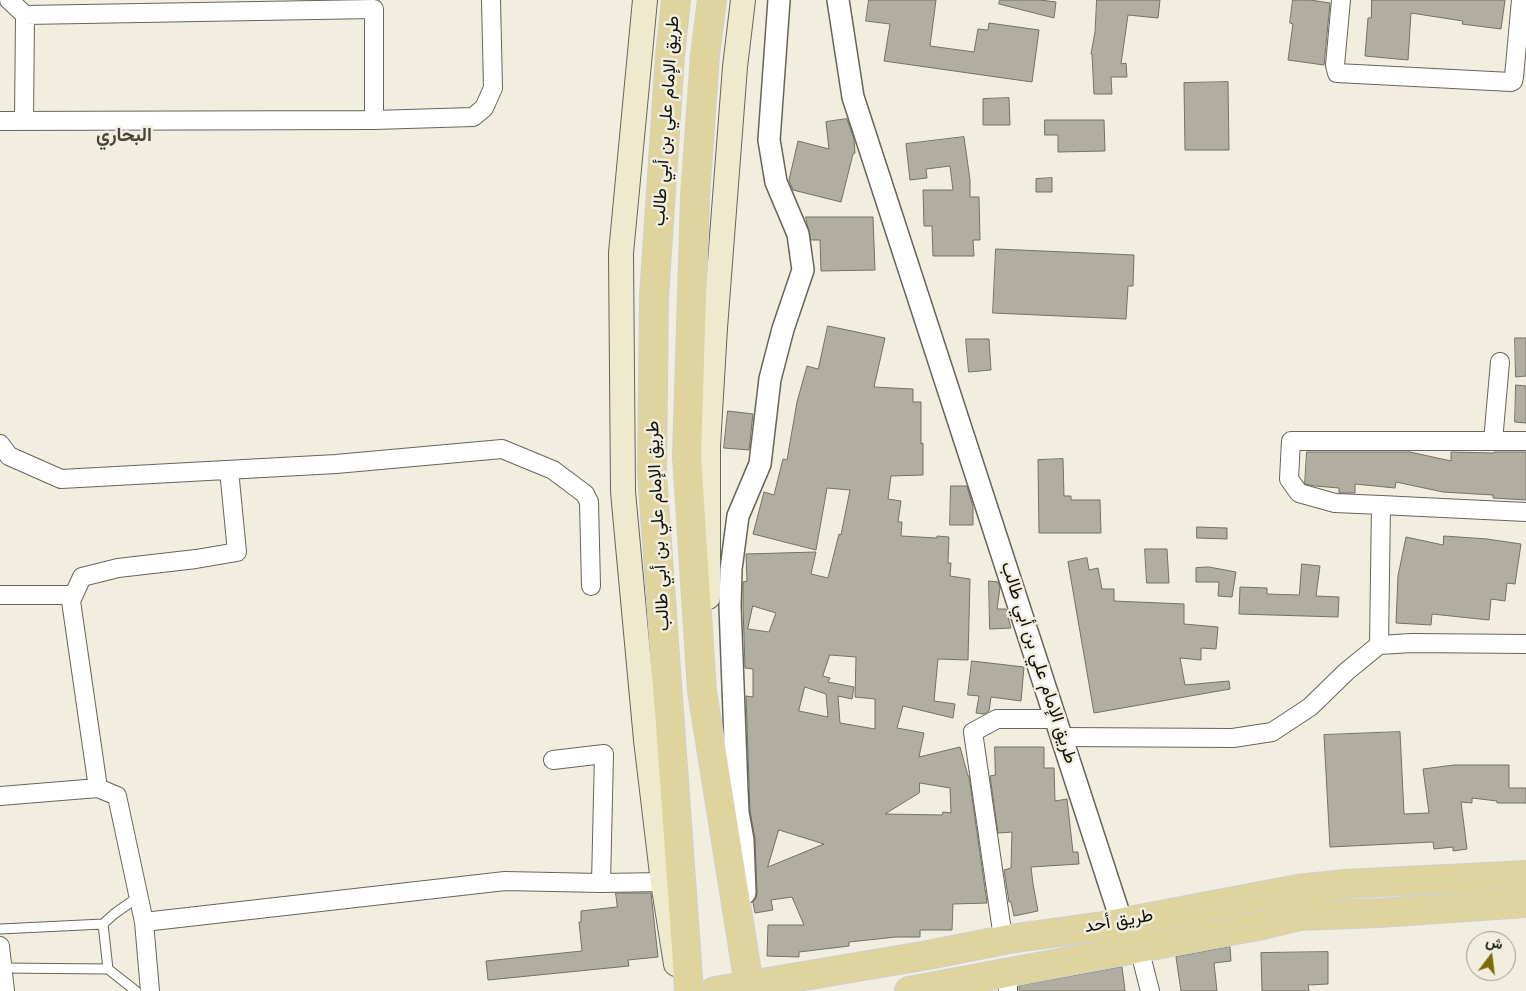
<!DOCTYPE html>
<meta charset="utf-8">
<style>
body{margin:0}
#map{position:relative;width:1526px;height:991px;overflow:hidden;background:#f1eee0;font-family:Jost,Vazirmatn,sans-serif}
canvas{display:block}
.north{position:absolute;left:1466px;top:931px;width:50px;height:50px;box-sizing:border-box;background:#f1eee0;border:1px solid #97958b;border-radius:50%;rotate:15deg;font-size:14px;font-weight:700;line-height:20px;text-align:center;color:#10100b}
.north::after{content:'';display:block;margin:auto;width:18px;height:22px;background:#7b6c05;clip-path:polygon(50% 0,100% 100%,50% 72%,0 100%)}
</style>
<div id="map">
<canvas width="1526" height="991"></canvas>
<div class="north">ش</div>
</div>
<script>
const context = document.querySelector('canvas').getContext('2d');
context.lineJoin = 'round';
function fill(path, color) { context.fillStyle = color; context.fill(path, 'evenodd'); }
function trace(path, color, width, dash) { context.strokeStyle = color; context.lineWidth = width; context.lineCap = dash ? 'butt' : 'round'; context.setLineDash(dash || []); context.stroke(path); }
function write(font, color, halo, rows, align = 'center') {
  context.font = font + ' Jost,Vazirmatn,sans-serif'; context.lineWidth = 5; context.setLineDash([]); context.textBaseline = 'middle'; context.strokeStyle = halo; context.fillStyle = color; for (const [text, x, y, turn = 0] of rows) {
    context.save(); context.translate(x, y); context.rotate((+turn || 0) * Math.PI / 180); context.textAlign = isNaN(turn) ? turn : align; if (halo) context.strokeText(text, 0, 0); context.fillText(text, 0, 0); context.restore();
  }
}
const building = new Path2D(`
 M869 0H936L930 46 974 52 978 29 988 30 989 23 1039 30 1032 82 884 61 890 24 866 21Z
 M1000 0H1040L1056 2 1054 18 999 4Z
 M1097 0H1160L1158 18 1128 15 1121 64 1126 63 1127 77H1111L1112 94H1094L1092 54H1091L1095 32Z
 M1293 0H1310L1330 3 1324 65 1288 60 1293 24 1290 23Z
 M1372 0H1505L1501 29 1462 24 1463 21 1411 13 1408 60 1365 56 1368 18H1371Z
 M1228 82 1229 150H1185L1184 83Z
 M1009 98 1010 125H983V99Z
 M847 119 854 139 855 153 853 154 841 202 793 190 789 180 798 141 829 149 826 122Z
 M1045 120H1104L1105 151 1058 152V135H1045Z
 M964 137 970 180V197H979L980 240H973L974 256H933L932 226H924L923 190H953L950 166 926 169 927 178 910 180 906 144Z
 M1052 178V192H1036V179Z
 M806 217H873L875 270 821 271 820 240H811Z
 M996 249 1134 255 1133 286H1128L1126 319 993 313Z
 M828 326 885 338 874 387 913 389V402H921V444L923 443V475L891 476 888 499 901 501 898 522H902L901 536 937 538V536L949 537 948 563H951L950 576 970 579 968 660 938 659 934 701 955 704 953 718 903 706 897 728 924 733 919 757 960 747 968 776H969L987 903 953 904 952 930H920V937H896L849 942V946L799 952V957L767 956 768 925H804L792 897 771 900 773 910 755 913 753 902 756 898 757 893 755 839 750 811 746 696 753 697V669L745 668 743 606V582L747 581 746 554 816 552 811 574 828 578 839 534 841 535 850 490 827 488 816 550 753 534 764 492 774 495 783 459 787 460 797 402 807 366 818 369ZM753 606 776 613 769 632 748 629ZM830 655 856 657 855 697 875 699V729L840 723 838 696 852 699 854 687 828 682 830 678 823 676ZM805 687 826 694 828 717 799 711ZM920 783 950 788 951 813 943 812 942 815 885 814 919 793ZM779 830 824 844 768 867Z
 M1515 338H1526V376L1516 377Z
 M966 339H989L991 370 969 372Z
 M1516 385 1526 386V423L1515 422Z
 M728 411 753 414 749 450 724 448Z
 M1307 452H1410L1451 461V452L1494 453V452H1526V500L1493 498V495L1443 492 1396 482 1395 488 1355 484V493H1339V488L1315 486 1305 484Z
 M1063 459 1064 496H1071V500H1100L1101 533H1039L1038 460Z
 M951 486H967L973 507V525H950Z
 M1197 527 1227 528V539L1197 538Z
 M1444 536 1487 539 1521 544 1515 584 1507 583 1505 601 1491 599 1489 620 1432 614 1431 625 1396 623 1398 576 1406 537 1443 545Z
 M1145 549H1167L1169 583H1147Z
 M1087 558 1089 570 1098 568 1102 589H1114V601L1184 604V624L1218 627 1216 649 1201 648V660L1180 658 1185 685 1229 681 1230 689 1094 713 1068 562Z
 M1302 564 1320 566 1316 596 1339 597 1338 617 1239 614 1240 587 1267 588V594L1299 595Z
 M1209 567 1236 572 1232 597 1218 596 1219 582H1196V568Z
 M989 581 998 582 1000 588 997 609H1006L1011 628 990 629Z
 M972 661 1024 667 1021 701 991 697 989 711 984 714 976 713 979 696 968 695Z
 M1400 732 1404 814 1429 813 1423 769 1454 765H1509V788H1526V803H1497V801L1472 798V803L1461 802 1467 849 1453 851V847L1434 849 1433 842 1330 847 1324 735Z
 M995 747H1044V768H1054L1055 801 1067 799 1073 852H1078L1079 864 1031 867 1033 884 1038 911 1014 916 1011 902H1009L1004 870 1011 868 1012 832 998 833 990 776 995 775Z
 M616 893H651L658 957 628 960 629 966 488 980 486 961 582 951 579 922H581V911L617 907Z
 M1230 947 1231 961 1214 963 1217 991H1181L1176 957Z
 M1328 952V984L1308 985 1309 991H1262L1261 953Z
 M1122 967 1125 991H1019V986Z`);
fill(building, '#b0aea0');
trace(building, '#737164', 1);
const service = new Path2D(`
 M0 929 103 924
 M2 968 108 969
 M136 991 108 969 103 924 114 914 138 897`);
const minor = new Path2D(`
 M1341 0 1335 65 1337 73 1511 82 1513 81 1514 77 1521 0
 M374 120 473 117 484 108 493 88 491 0
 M0 121 374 120V9L25 15 9 0
 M24 121 25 15
 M1493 441 1500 362
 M0 444 9 456 61 479 336 464 502 449 553 470 585 494 589 502 591 586
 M1381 505 1335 503 1299 493 1289 479 1291 441H1526
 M0 595H73
 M1379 645 1381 505 1526 512
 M1062 737 1233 738 1272 732 1310 707 1347 671 1379 645 1412 643 1526 644
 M553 760 604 754 601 883
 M98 788 71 601 82 577 118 568 196 559 237 552 229 470
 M0 796 98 788 117 796 144 922 150 991
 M144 922 505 881 601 883 663 882
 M1009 939 1002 931 973 732 997 719H1056
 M0 946 5 991
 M1139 948 1150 991
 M1008 991V972`);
const tertiary = new Path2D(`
 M838 0 853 97 1122 923
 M745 893 743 840 738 812 737 791 730 606 731 569 738 516 760 464 770 379 783 329 803 270 798 234 776 182 769 140 779 0`);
const secondary = new Path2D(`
 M645 0 621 253 623 492 646 740 663 882 676 964
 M708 597V446L715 328 735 67 743 0`);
const primary = new Path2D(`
 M676 0 670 56 654 297 652 473 689 991
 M712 0 705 55 695 197 687 457 702 691 750 991
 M715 991 928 955 1009 939 1103 926 1298 889 1345 884 1526 875
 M909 991 1263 925 1300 916 1379 913 1526 903`);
trace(service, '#676558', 11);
trace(minor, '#676558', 20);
trace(tertiary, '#676558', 24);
trace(secondary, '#676558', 26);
trace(primary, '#cfcfce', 30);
trace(service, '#fff', 9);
trace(minor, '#fff', 18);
trace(tertiary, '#fff', 21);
trace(secondary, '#efeace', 24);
trace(primary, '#dfd49d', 28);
write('18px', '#10100b', '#f1eee0', [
 ["طريق الإمام علي بن أبي طالب",667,121,-86],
 ["طريق الإمام علي بن أبي طالب",659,526,-93],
 ["طريق الإمام علي بن أبي طالب",1038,663,72],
 ["طريق أحد",1119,922,-10]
]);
write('bold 19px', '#474539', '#f1eee0', [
 ["البحاري",124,136]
]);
</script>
